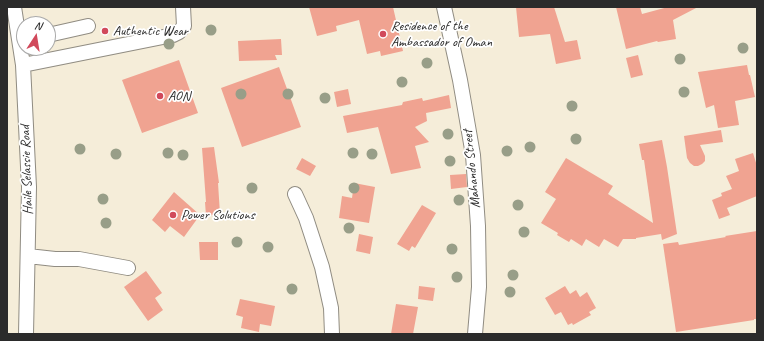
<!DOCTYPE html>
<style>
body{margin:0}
#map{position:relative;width:764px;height:341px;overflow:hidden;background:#f5edd9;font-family:Caveat,sans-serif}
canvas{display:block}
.frame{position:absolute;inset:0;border:8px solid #2b2b2b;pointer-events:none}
.north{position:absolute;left:16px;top:16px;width:40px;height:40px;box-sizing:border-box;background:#fff;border:1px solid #aaa;border-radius:50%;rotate:12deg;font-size:11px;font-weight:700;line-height:16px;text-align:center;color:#2b2b2b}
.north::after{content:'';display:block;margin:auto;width:14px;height:18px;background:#d1495b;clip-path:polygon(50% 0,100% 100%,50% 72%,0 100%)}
</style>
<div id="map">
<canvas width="764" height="341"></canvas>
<div class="frame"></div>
<div class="north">N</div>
</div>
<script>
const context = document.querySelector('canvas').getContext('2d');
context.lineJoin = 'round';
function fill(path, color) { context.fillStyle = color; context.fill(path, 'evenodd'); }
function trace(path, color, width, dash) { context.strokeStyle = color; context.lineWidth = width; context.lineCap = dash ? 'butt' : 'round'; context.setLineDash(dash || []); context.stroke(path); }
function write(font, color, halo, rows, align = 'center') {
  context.font = font + ' Caveat,sans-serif'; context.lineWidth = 3.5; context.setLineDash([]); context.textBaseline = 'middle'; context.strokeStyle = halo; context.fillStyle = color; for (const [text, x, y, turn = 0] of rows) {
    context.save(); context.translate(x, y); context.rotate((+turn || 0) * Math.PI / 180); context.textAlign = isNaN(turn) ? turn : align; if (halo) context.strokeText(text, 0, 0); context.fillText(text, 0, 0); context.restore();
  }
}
fill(new Path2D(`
 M309 7H393L403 51 381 56 380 51 367 54 359 20 336 26 337 31 317 36Z
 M516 7H554L565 42 577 40 581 59 556 64 550 34 519 37Z
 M616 7H640L642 14 668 7H698L673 20 676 39 658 42 657 41 626 49Z
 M281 39 282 55H275L277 60 239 61 238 41Z
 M638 55 643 75 631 78 626 58Z
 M179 60 198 113 142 133 122 80Z
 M747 65 749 75H750L755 97 735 101 739 125 718 128 714 105 706 108 698 72Z
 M279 67 301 127 242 147 221 88Z
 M348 89 351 104 337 107 334 92Z
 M449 95 451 108 426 113 427 121 415 127 429 142 415 146 421 168 391 174 378 127 347 133 343 116 402 105 403 102 422 98 423 101Z
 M721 130 723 142 700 145 705 156V161L702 164 698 166H694L690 163 687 158 684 136Z
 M662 140 667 167 677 234 662 240 661 234 636 238V239H623L618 247 604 239 599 247 586 239 582 246 571 239 569 242 557 235 558 233 541 223 556 199 545 192 566 158 613 186 608 194 653 223 644 160H642L639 144Z
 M214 147 219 183H218L220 214 206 216 205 202H206L202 148Z
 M753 153 757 166V196L727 208 730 215 719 219 712 200 722 196 721 193 732 189 726 176 739 171 735 159Z
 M302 158 316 166 310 176 296 169Z
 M466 174 467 187 451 189 450 175Z
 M354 183 375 187 369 223 339 218 342 196 352 198Z
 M174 192 200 215 184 237 170 226 165 232 152 220Z
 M422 205 436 213 415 248 412 246 409 251 397 244Z
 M757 231V319H754V320L676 332 663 244 678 242 679 245 726 237 725 236Z
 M359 234 373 237 370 254 356 251Z
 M199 242H218V260H200Z
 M146 271 162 293 155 298 163 310 148 321 124 287Z
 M419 286 435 288 433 301 418 299Z
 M565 286 570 294 576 290 580 297 587 292 596 308 589 312 591 315 573 325 572 323 568 325 561 312 555 315 545 298Z
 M240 299 275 306 271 326 260 324 259 332 241 328 243 317 236 315Z
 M396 304 418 307 413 334H391Z`), '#f0a391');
const minor = new Path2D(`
 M14 7 23 65 29 187 26 334
 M444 7 460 80 473 155 478 226 479 287 475 334
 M48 35 88 26
 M23 65 173 35 179 32 184 26 183 7
 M295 194 306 218 322 267 331 308 332 334
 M28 256 55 259H79L128 268`);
trace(minor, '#908c82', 16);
trace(minor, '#fff', 14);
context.fillStyle = '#989e88';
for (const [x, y] of [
 [211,30],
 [169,44],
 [743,48],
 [680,59],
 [427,63],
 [402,82],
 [684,92],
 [241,94],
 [288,94],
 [325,98],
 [572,106],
 [448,134],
 [576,139],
 [530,147],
 [80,149],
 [507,151],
 [168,153],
 [353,153],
 [116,154],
 [372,154],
 [183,155],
 [450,161],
 [252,188],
 [354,188],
 [103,199],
 [459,200],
 [518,205],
 [106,223],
 [349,228],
 [524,232],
 [237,242],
 [268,247],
 [452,249],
 [513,275],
 [457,277],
 [292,289],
 [510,292]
]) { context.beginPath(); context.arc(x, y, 5.5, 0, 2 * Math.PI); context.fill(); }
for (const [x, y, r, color] of [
 [105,31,4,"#d1495b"],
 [383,34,4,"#d1495b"],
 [160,96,4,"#d1495b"],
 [173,215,4,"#d1495b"]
]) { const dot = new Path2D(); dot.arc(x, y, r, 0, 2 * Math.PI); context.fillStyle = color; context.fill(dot); trace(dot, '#fff', 1.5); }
write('14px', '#2b2b2b', '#fff', [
 ["Residence of the",391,26],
 ["Ambassador of Oman",391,42],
 ["Authentic Wear",113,31],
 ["AON",168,96],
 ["Power Solutions",181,215]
], 'left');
write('14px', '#2b2b2b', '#fff', [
 ["Mahando Street",472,169,-96],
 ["Haile Selassie Road",27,170,-92]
]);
</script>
